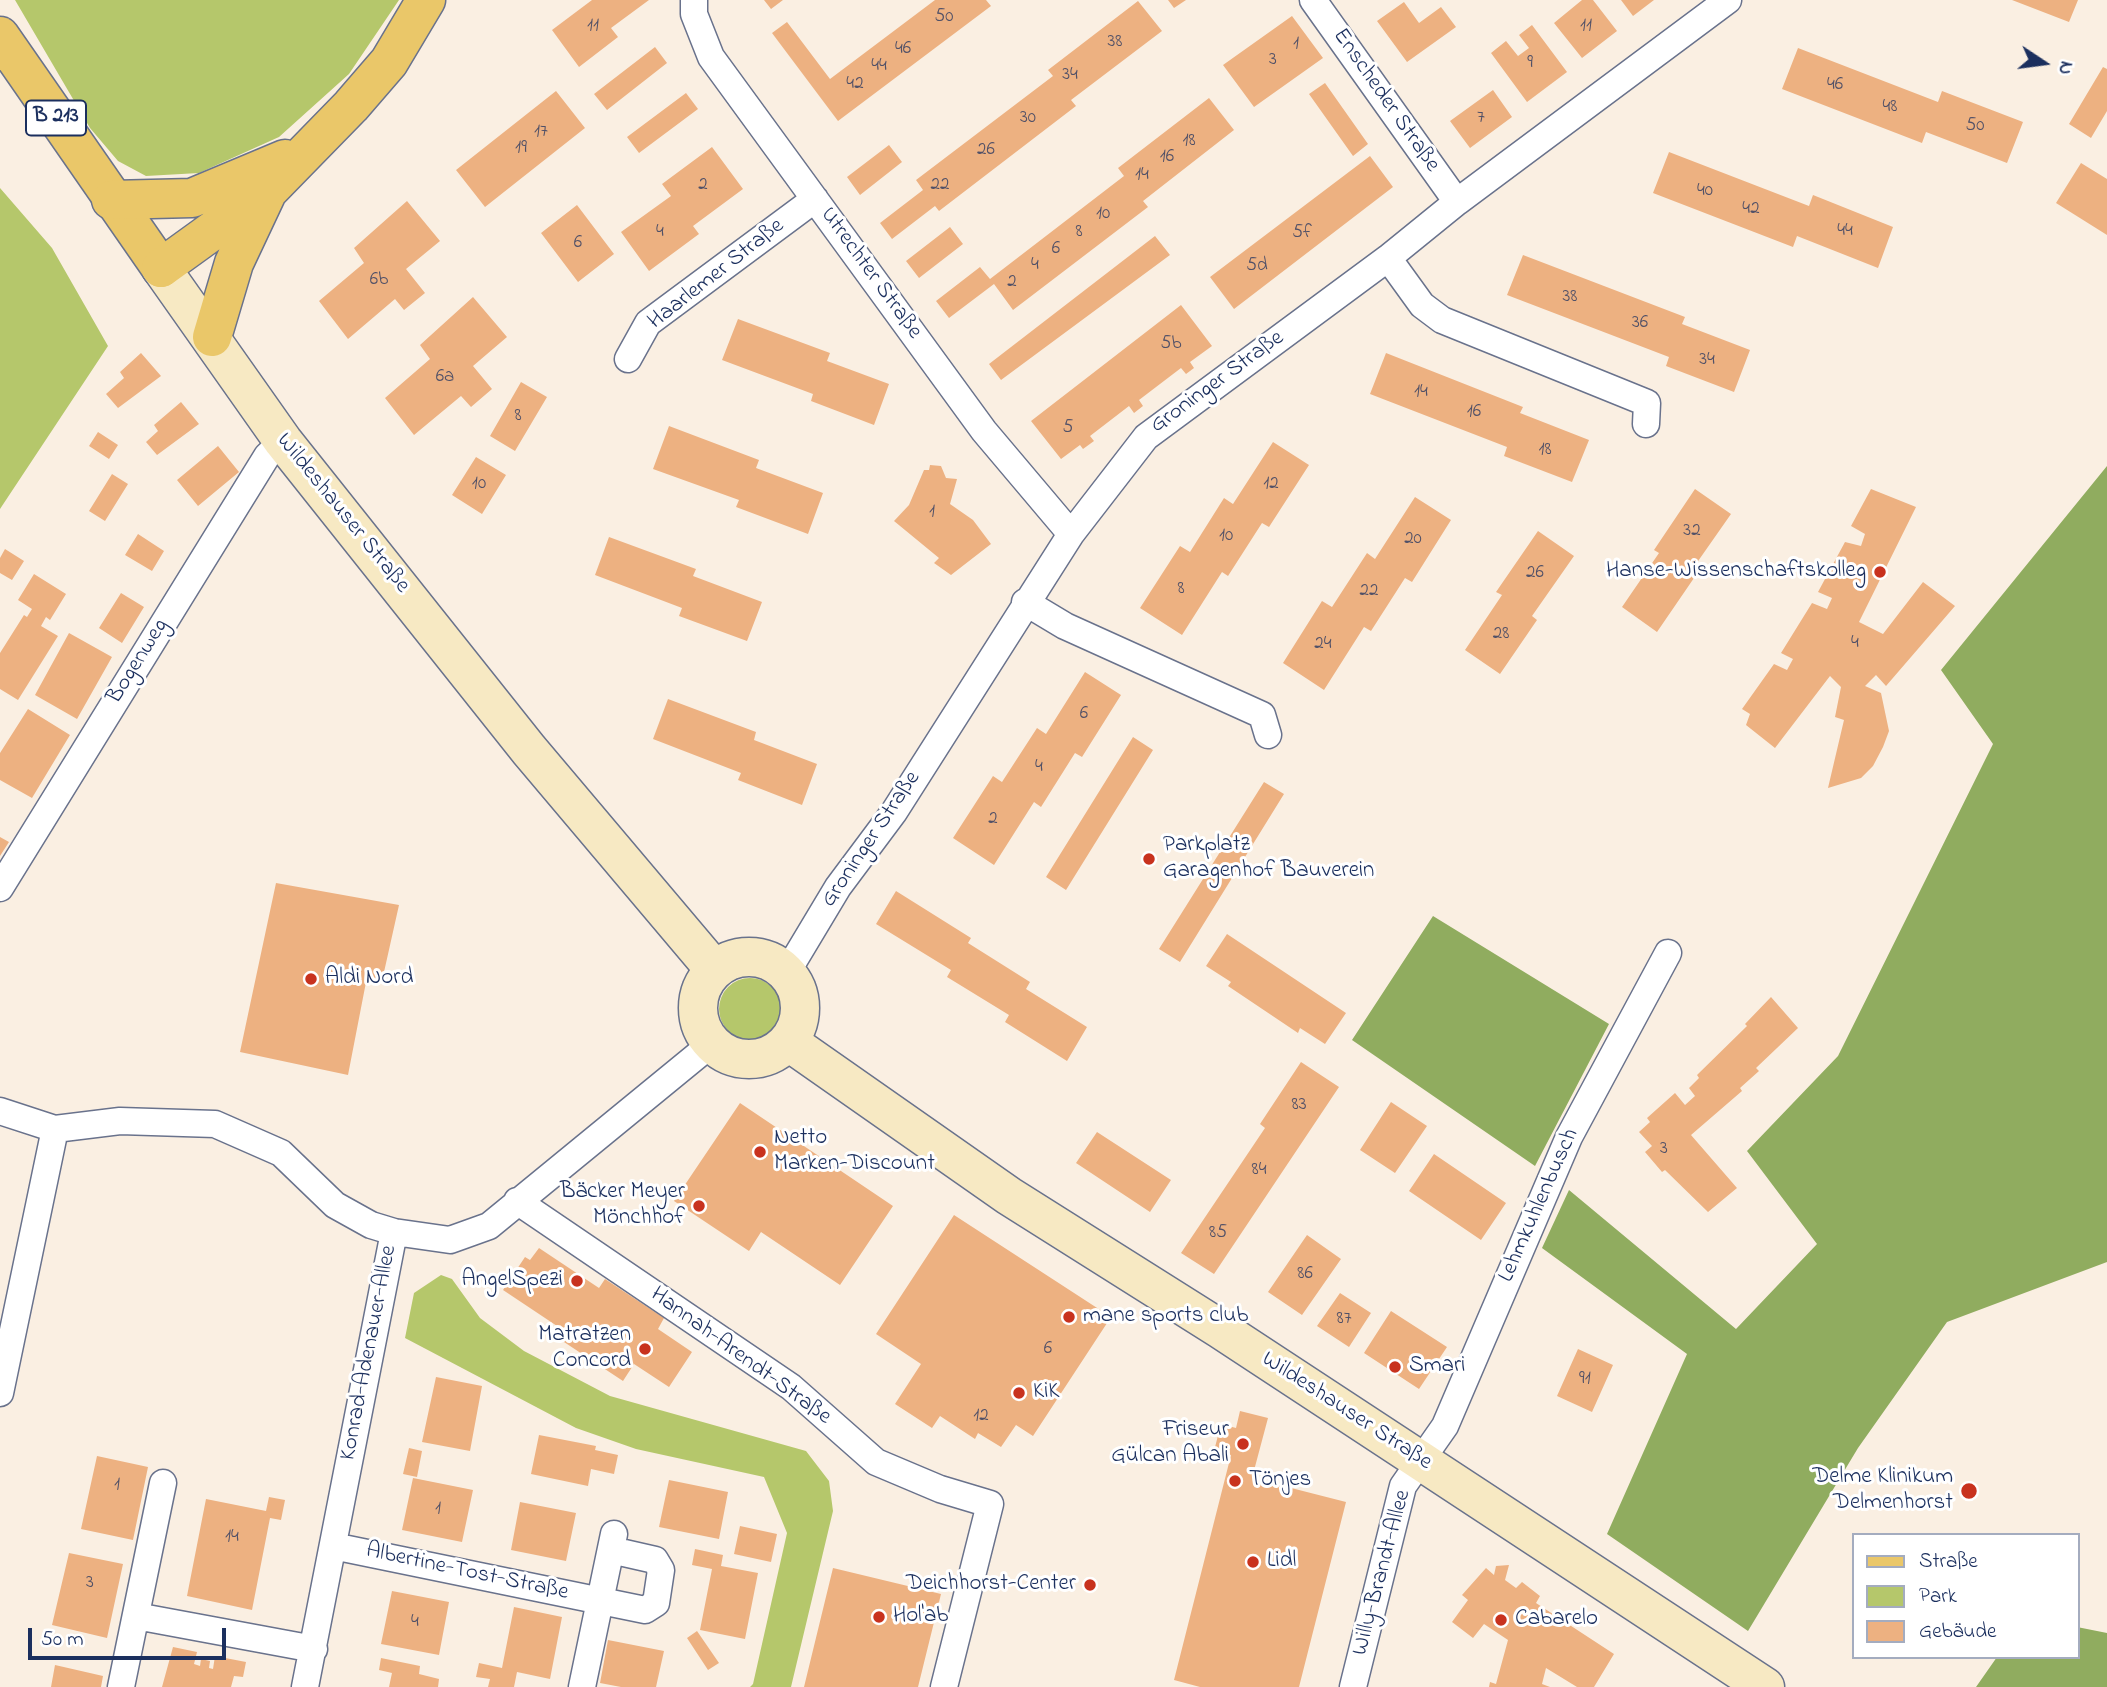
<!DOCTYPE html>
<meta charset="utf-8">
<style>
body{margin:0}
#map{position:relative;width:2107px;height:1687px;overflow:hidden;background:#faefe2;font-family:"Indie Flower",sans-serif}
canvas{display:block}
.legend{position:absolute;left:1852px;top:1533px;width:228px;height:126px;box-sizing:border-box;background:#fff;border:2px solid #a4acbf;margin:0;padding:9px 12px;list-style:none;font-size:21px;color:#1b2f5e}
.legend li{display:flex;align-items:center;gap:14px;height:35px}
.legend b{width:35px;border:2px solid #a4acbf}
.north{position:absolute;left:2009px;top:28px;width:70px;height:70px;-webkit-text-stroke:5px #fff;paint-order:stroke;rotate:103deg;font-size:19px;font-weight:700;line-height:28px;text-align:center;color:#1b2f5e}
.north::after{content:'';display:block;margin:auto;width:24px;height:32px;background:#1b2f5e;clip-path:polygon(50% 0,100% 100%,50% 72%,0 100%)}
.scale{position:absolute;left:28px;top:1628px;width:198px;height:32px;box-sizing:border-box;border:4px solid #1b2f5e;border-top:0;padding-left:9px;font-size:21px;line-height:24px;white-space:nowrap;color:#1b2f5e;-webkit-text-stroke:5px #fff;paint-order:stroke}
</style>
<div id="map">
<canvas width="2107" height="1687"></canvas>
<ul class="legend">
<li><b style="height:9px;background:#eac769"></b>Straße</li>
<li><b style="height:19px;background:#b5c76b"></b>Park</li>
<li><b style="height:19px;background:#edb181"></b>Gebäude</li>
</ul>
<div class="north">N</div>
<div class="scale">50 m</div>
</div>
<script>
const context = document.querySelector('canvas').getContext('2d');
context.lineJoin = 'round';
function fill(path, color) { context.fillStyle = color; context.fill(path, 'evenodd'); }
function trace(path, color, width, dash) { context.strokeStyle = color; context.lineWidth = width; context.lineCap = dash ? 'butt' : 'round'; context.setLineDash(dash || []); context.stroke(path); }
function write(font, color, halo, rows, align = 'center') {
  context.font = font + ' "Indie Flower",sans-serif'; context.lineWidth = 6; context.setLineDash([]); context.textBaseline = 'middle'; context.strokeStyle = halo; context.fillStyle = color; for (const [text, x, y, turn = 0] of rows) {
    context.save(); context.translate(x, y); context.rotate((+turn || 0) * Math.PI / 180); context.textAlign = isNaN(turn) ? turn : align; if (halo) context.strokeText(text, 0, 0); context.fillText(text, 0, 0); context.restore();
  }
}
fill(new Path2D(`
 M15 0H399L349 74 279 137 199 173 146 176 118 161 90 128Z
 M0 188 52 248 108 346 0 509Z
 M719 1009a31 31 0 1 1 62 0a31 31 0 1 1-62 0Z
 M441 1275 452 1279 480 1318 524 1351 610 1396 806 1451 829 1481 833 1511 791 1687H750L753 1684 787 1533 764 1477 636 1449 576 1428 405 1338 414 1293Z`), '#b5c76b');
fill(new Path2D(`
 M2107 466V1262L1947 1322 1858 1448 1748 1631 1607 1534 1687 1354 1542 1248 1569 1190 1736 1329 1817 1244 1747 1151 1838 1056 1993 744 1941 670Z
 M1433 916 1609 1024 1535 1166 1352 1040Z
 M2077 1627 2107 1633V1687H1976L1997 1657H2077Z`), '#90ac5f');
fill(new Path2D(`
 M592 0H649L611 28 618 37 579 67 552 30Z
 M764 0H783L771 9Z
 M935 0H986L991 6 838 121 772 33 787 22 830 79Z
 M1168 0H1186L1174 8Z
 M1582 0H1593L1617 31 1582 58 1554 23Z
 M1621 0H1654L1633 16Z
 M2012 0H2078L2069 22Z
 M1138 1 1162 31 1071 100 1076 106 939 211 935 206 892 239 880 223 923 190 916 180 1053 76 1048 70Z
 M1404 2 1419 23 1441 7 1456 27 1407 62 1377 21Z
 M1292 16 1323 58 1254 107 1223 65Z
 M1532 25 1567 72 1527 102 1491 53 1506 41 1518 56 1529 48 1519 35Z
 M655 47 667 63 607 110 594 94Z
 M1798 48 1938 102 1942 91 2023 122 2007 163 1926 132 1922 143 1782 89Z
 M2103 67 2107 69V111L2091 138 2069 124Z
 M1325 83 1368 144 1353 156 1309 94Z
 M1493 90 1512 117 1470 148 1450 121Z
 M556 91 585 128 485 207 456 170Z
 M686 93 698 109 639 153 627 137Z
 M1209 98 1234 130 1143 201 1148 207 1013 310 994 284 949 318 936 301 980 267 990 279 1124 176 1118 168Z
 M889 145 902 162 860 195 847 177Z
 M712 147 743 189 693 226 699 234 649 271 621 232 671 196 662 184Z
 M1669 152 1809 206 1813 195 1893 227 1878 268 1797 236 1793 247 1653 193Z
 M1370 156 1393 187 1234 309 1210 277Z
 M2081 163 2107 179V235L2056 203Z
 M407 201 440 241 406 269 425 293 404 310 395 299 348 339 319 301 364 263 354 248Z
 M577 205 614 254 578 282 541 233Z
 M950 227 963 244 919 278 906 261Z
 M1155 236 1170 255 1001 380 989 364Z
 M1523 255 1685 317 1682 324 1750 350 1734 392 1666 366 1669 357 1507 295Z
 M473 297 507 337 473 366 492 389 471 407 461 396 414 435 385 398 430 359 420 345Z
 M1181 305 1212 346 1190 362 1194 368 1186 374 1181 368 1139 400 1143 406 1134 413 1129 406 1090 436 1094 441 1083 449 1080 445 1061 459 1031 421Z
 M738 319 830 353 827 361 889 384 874 425 811 401 813 394 722 360Z
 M141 353 161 376 118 408 106 394 124 378 120 372Z
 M1386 353 1523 407 1520 413 1589 440 1572 482 1504 456 1507 447 1370 394Z
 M521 382 547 397 515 451 490 436Z
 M181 402 199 424 157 455 146 442 158 431 154 425Z
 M669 426 759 460 756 468 823 493 808 534 736 507 739 500 653 469Z
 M98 432 118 445 109 459 89 446Z
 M1273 442 1309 465 1269 527 1262 523 1228 576 1222 572 1182 635 1140 608 1180 546 1190 552 1224 498 1233 504Z
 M218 446 239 472 198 506 177 480Z
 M476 457 506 475 482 514 452 495Z
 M930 465 941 466 946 478 957 479 950 504 973 520 991 544 951 575 934 563 939 558 894 521 909 505 924 470H929Z
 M112 474 128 484 105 521 89 511Z
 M1695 489 1731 514 1689 574 1694 578 1657 632 1622 607 1659 553 1654 550Z
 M1871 489 1916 507 1859 622 1883 634 1923 582 1955 606 1886 686 1876 675 1865 686 1881 693 1889 731 1883 747 1873 766 1861 778 1828 788 1844 720 1835 717 1841 687 1830 676 1775 748 1746 725 1750 714 1742 709 1774 664 1787 670 1793 659 1781 653 1812 603 1827 609 1832 598 1818 592 1845 542 1861 546 1865 534 1851 526Z
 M1415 497 1451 520 1412 582 1405 578 1371 631 1364 627 1324 690 1283 663 1322 601 1332 607 1367 553 1375 559Z
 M1538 531 1574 556 1532 616 1537 620 1500 674 1465 650 1502 595 1496 592Z
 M138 534 164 551 152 571 125 555Z
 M609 537 696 569 693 576 762 602 747 641 679 616 682 608 595 575Z
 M5 549 24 561 12 580 0 573V558Z
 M34 574 66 594 50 620 46 617 41 626 58 636 18 700 0 689V653L24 615 27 617 32 609 18 600Z
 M121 593 144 607 122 643 99 628Z
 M69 633 112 657 77 719 35 695Z
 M1085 672 1121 695 1082 757 1075 753 1041 807 1034 802 994 865 953 838 993 776 1002 782 1037 728 1046 734Z
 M668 699 756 732 754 740 817 764 802 805 738 780 741 773 653 739Z
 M28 709 70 735 32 798 0 780V753Z
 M1133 737 1153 750 1066 890 1046 877Z
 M1264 782 1284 794 1180 962 1159 949Z
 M0 837 9 842 0 856Z
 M276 883 399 905 382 981 367 977 348 1075 240 1052Z
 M896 891 971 938 968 943 1030 982 1026 989 1087 1027 1067 1061 1005 1022 1009 1015 947 977 951 970 876 924Z
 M1227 934 1346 1013 1325 1044 1300 1028 1298 1033 1228 986 1231 982 1206 966Z
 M1771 997 1798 1028 1756 1068 1759 1071 1740 1088 1742 1091 1691 1135 1737 1188 1708 1212 1665 1170 1662 1172 1645 1152 1652 1146 1639 1132 1650 1122 1647 1118 1675 1093 1685 1105 1695 1096 1689 1088 1699 1078 1697 1075 1747 1026 1745 1024Z
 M1301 1062 1339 1087 1214 1274 1181 1253 1265 1128 1260 1124Z
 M1391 1102 1427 1126 1395 1173 1360 1150Z
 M740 1103 893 1206 840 1285 761 1232 749 1251 674 1201Z
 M1097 1132 1171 1180 1150 1212 1076 1163Z
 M1434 1154 1506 1203 1481 1240 1409 1191Z
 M954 1215 1111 1317 1033 1436 1016 1425 1001 1447 978 1433 975 1439 940 1416 932 1428 895 1404 921 1364 876 1334Z
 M1307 1235 1341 1259 1302 1315 1268 1292Z
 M539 1248 599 1288 605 1279 664 1318 658 1329 692 1352 669 1387 634 1364 623 1381 564 1342 569 1334 503 1290 525 1257 530 1260Z
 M1340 1293 1371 1313 1349 1347 1317 1326Z
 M1391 1311 1447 1347 1419 1389 1364 1353Z
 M1578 1349 1613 1365 1592 1412 1557 1396Z
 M436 1377 482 1386 470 1451 422 1442Z
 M1240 1411 1268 1418 1252 1478 1346 1502 1299 1687H1200L1174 1680 1231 1455 1214 1451 1221 1424 1236 1428Z
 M539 1435 596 1446 595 1450 618 1455 614 1474 591 1469 588 1486 531 1474Z
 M409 1448 422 1451 417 1477 403 1474Z
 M97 1456 148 1467 133 1540 81 1529Z
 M413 1478 473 1490 462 1542 402 1530Z
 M669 1480 728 1492 719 1539 659 1527Z
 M269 1497 285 1500 281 1520 270 1518 252 1610 187 1596 206 1499 266 1511Z
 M520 1502 576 1513 566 1561 511 1550Z
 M740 1526 777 1534 771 1562 734 1554Z
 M695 1549 723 1555 721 1566 758 1573 745 1639 700 1630 712 1569 692 1565Z
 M69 1553 123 1564 107 1638 52 1625Z
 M1509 1565 1505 1580 1516 1588 1522 1582 1540 1596 1536 1603 1614 1654 1594 1687H1577L1546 1668 1542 1684 1550 1687H1489L1490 1682 1496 1684 1508 1640 1484 1624 1473 1638 1452 1622 1468 1600 1462 1595 1486 1568 1494 1575 1496 1566Z
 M833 1568 941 1594 918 1687H804Z
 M392 1591 449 1602 439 1655 381 1644Z
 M514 1607 562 1617 550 1679 517 1672 514 1687H488L490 1679 476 1677 479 1663 502 1668Z
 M697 1631 719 1663 708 1670 687 1638Z
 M608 1640 664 1651 656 1687H621L600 1683Z
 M173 1647 197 1652 194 1664 200 1666 201 1659 210 1661 209 1668 213 1669 215 1656 246 1662 243 1677 234 1676 231 1687H162Z
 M381 1658 420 1666 419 1674 439 1679 438 1687H389L392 1673 379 1670Z
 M55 1665 103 1676 101 1687H51Z`), '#edb181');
const street = new Path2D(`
 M694 0V14L711 57 984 431 1071 534
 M1313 0 1457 202
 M1388 258 1422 305 1442 320 1647 403 1646 424
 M628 359 648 323 815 199
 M1025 602 1065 626 1262 715 1268 735
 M0 888 267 456 283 441
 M787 972 838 887 894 812 1071 534 1146 437 1388 258 1457 202 1728 0
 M0 1111 55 1129
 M517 1201 791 1387 876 1462 940 1489 990 1504 944 1687
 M0 1393 55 1129 120 1121 215 1124 281 1153 335 1205 371 1225 394 1232 450 1240 489 1226 710 1045
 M333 1546 645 1610 656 1603 661 1570 655 1560 611 1550
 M136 1616 314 1649
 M121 1687 163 1483
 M305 1687 394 1232
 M582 1687 614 1534
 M1353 1687 1403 1486 1445 1426 1569 1137 1668 953`);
const secondary = new Path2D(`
 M161 268 283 441 529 750 714 969
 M698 1008a51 51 0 1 1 102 0a51 51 0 1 1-102 0Z
 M789 1042 1009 1196 1220 1329 1765 1687`);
const primary = new Path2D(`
 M0 36 161 268`);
const highway = new Path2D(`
 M111 200 192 198 285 159
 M161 268 269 190 351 106 389 62 426 0
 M212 337 234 263 266 195`);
trace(street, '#69728c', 29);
trace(secondary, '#69728c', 41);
trace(primary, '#69728c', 41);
trace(highway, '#69728c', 41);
trace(street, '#fff', 26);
trace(secondary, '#f7e9c3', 38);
trace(primary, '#eac769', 38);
trace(highway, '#eac769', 38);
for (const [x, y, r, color] of [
 [1880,572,7,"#c8321e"],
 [1149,859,7,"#c8321e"],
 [311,979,7,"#c8321e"],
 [760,1152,7,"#c8321e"],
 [699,1206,7,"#c8321e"],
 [577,1281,7,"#c8321e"],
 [1069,1317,7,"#c8321e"],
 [645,1349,7,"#c8321e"],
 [1395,1367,7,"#c8321e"],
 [1019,1393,7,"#c8321e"],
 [1243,1444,7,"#c8321e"],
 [1235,1481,7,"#c8321e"],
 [1969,1491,9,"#c8321e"],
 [1253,1562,7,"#c8321e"],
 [1090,1585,7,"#c8321e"],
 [879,1617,7,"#c8321e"],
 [1501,1620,7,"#c8321e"]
]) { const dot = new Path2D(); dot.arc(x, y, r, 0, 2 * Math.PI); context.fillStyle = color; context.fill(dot); trace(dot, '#fff', 2.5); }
write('19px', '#505067', null, [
 ["50",944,18],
 ["11",593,27],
 ["11",1586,27],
 ["38",1115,43],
 ["1",1296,45],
 ["46",903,50],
 ["3",1273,61],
 ["9",1530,64],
 ["44",879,67],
 ["34",1070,76],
 ["42",855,85],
 ["46",1835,86],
 ["48",1890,108],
 ["30",1028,119],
 ["7",1481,119],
 ["50",1975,127],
 ["17",541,133],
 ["18",1189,142],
 ["19",521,149],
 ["26",986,151],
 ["16",1167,158],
 ["14",1142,176],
 ["2",703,186],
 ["22",940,186],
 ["40",1705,192],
 ["42",1751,210],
 ["10",1103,215],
 ["44",1845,232],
 ["4",660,233],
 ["8",1079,233],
 ["5f",1302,234],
 ["6",578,244],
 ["6",1056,250],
 ["4",1035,266],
 ["5d",1257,267],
 ["6b",379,281],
 ["2",1012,283],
 ["38",1570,298],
 ["36",1640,324],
 ["5b",1171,345],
 ["34",1707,361],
 ["6a",445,378],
 ["14",1421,393],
 ["16",1474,413],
 ["8",518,417],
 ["5",1068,429],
 ["18",1545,451],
 ["10",479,485],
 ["12",1271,485],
 ["1",932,513],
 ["32",1692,532],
 ["10",1226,537],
 ["20",1413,540],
 ["26",1535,574],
 ["8",1181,590],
 ["22",1369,592],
 ["28",1501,635],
 ["4",1855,644],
 ["24",1323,645],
 ["6",1084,715],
 ["4",1039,768],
 ["2",993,820],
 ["83",1299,1106],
 ["3",1664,1150],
 ["84",1259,1171],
 ["85",1218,1234],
 ["86",1305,1275],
 ["87",1344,1320],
 ["6",1048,1350],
 ["91",1585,1380],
 ["12",981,1417],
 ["1",117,1486],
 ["1",438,1510],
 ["14",232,1538],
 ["3",90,1584],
 ["4",415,1623]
]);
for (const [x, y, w] of [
 [56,118,60]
]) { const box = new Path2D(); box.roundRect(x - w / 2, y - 17.5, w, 35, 5); context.fillStyle = '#fff'; context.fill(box); trace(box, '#1b2f5e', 2); }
write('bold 21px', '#1b2f5e', null, [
 ["B 213",56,118]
]);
write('23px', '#1b2f5e', '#fff', [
 ["Enscheder Straße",1385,101,55],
 ["Utrechter Straße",870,274,54],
 ["Haarlemer Straße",717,275,-38],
 ["Groninger Straße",1218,383,-36],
 ["Wildeshauser Straße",342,514,51],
 ["Bogenweg",139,662,-58],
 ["Groninger Straße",872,840,-56],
 ["Lehmkuhlenbusch",1540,1206,-66],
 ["Konrad-Adenauer-Allee",370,1353,-79],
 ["Hannah-Arendt-Straße",740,1357,36],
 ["Wildeshauser Straße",1346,1412,33],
 ["Albertine-Tost-Straße",467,1573,12],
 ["Willy-Brandt-Allee",1383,1573,-75]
]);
write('23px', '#1b2f5e', '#fff', [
 ["Hanse-Wissenschaftskolleg",1866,572,"right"],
 ["Parkplatz",1163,846],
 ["Garagenhof Bauverein",1163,872],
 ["Aldi Nord",325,979],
 ["Netto",774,1139],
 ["Marken-Discount",774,1165],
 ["Bäcker Meyer",685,1193,"right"],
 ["Mönchhof",685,1219,"right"],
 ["AngelSpezi",563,1281,"right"],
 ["mane sports club",1083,1317],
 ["Matratzen",631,1336,"right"],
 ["Concord",631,1362,"right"],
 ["Smari",1409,1367],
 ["KiK",1033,1393],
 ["Friseur",1229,1431,"right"],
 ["Gülcan Abali",1229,1457,"right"],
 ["Delme Klinikum",1953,1478,"right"],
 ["Delmenhorst",1953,1504,"right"],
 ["Tönjes",1249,1481],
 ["Lidl",1267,1562],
 ["Deichhorst-Center",1076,1585,"right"],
 ["Hol'ab",893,1617],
 ["Cabarelo",1515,1620]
], 'left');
</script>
